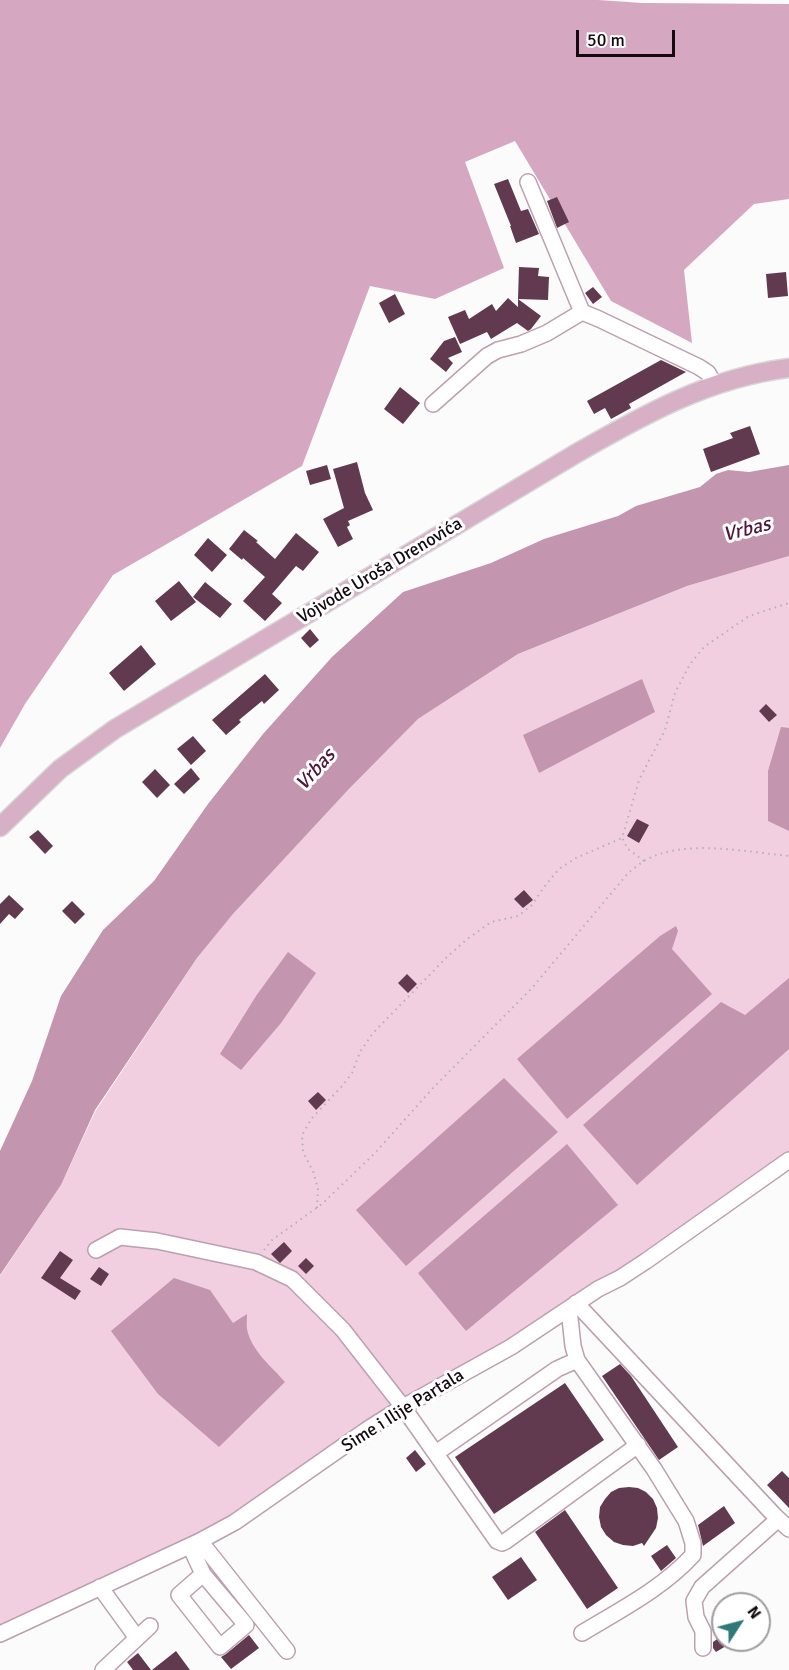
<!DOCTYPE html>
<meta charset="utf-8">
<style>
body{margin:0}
#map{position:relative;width:789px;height:1670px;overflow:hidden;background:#fbfbfb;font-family:Signika,sans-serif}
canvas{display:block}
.north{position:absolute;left:711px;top:1592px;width:60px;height:60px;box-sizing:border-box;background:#fff;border:2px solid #a19d9f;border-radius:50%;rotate:54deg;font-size:16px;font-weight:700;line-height:24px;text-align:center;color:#130a0f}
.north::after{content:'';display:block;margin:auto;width:21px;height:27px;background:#2f7979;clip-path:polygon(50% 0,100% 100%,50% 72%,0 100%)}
.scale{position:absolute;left:576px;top:30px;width:99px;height:27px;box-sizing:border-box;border:3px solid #130a0f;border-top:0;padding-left:8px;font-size:18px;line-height:21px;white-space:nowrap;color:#130a0f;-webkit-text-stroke:4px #fff;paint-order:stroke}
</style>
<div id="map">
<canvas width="789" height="1670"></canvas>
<div class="north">N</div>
<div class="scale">50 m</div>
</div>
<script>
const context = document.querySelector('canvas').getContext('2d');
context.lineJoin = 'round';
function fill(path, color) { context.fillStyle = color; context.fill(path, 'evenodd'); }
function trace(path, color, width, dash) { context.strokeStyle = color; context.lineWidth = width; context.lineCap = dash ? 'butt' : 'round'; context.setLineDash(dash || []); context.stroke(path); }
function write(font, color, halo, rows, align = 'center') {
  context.font = font + ' Signika,sans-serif'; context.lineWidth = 6; context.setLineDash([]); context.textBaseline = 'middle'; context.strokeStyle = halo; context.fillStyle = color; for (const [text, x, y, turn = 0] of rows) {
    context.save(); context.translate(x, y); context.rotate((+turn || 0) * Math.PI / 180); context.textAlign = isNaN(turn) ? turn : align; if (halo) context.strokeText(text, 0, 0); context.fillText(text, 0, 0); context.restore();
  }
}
fill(new Path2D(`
 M789 556V1160L266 1500 0 1634V1276L61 1185 95 1112 197 958 233 914 348 790 418 719 518 654 687 586Z`), '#f1cfe1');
fill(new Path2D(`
 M0 0H598L642 3 789 4V199L754 204 684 270 692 343 611 301 515 141 465 162 504 268 435 299 370 286 302 466 113 575 25 704 0 748Z`), '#d6a7c0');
fill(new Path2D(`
 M789 465V556L687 586 518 654 418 719 348 790 233 914 197 958 95 1110 61 1185 0 1275V1151L32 1081 61 996 103 930 154 881 208 804 263 734 332 657 403 592 491 563 544 539 618 516 636 506 700 487 716 474 728 470 749 472Z
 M642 679 655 712 539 773 523 735Z
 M781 727 789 728V831L768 821V771Z
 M676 926 678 931 672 949 712 994 567 1119 517 1059 660 936Z
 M288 952 316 973 281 1023 241 1070 220 1054 256 996Z
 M789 978V1049L637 1185 583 1125 721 1002 745 1015Z
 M504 1078 558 1132 406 1266 356 1210Z
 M567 1144 618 1205 466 1331 418 1273Z
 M174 1278 210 1290 233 1323 247 1314C247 1320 246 1327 248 1333 254 1353 272 1367 285 1382L219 1447 158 1394 111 1331Z`), '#c395ae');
fill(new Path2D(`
 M508 179 521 211 528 209 539 234 516 243 510 226H511L494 184Z
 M557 197 569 222 557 228 547 201Z
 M519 267 539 268 538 276 549 277 548 300 518 299Z
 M786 272 788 296 768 298 766 274Z
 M593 287 602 297 593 304 585 293Z
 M395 294 405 314 389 323 379 303Z
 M508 298 518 307V299L541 316 531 329 528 331 517 323 491 339 487 332 460 344 448 317 465 310 469 319 492 304 496 311Z
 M455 337 462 352 448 358 453 363 446 372 430 359 444 341Z
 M661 360 686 372 629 404 631 408 611 419 605 408 594 414 587 401Z
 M400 387 420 403 403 424 384 409Z
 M750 426 760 454 711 472 703 449 733 438 730 433Z
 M357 462 365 493 373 510 348 521 350 525 347 527 353 539 338 547 323 519 344 508 333 469Z
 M327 465 331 479 310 485 306 471Z
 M244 530 258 541 256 542 275 559 296 533 319 552 303 571 296 566 272 594 282 603 265 621 243 601 265 577 243 558 242 560 229 549Z
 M208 538 227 555 212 572 194 555Z
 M179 581 196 602 171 621 155 601Z
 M205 582 232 604 220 618 193 597Z
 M310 629 319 640 310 648 301 638Z
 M141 645 156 664 124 691 109 673Z
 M265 674 279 690 264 704 262 701 239 720 241 722 226 735 212 720Z
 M766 704 777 715 769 722 759 711Z
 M193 736 206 751 191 765 177 749Z
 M191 768 200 779 184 794 174 784Z
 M155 769 170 785 157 798 142 782Z
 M637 819 649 825 639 843 627 836Z
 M38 830 53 846 45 854 29 837Z
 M524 890 533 900 523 908 514 899Z
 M9 895 24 909 15 919 9 914 0 924V904Z
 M72 901 85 914 75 924 62 911Z
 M407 974 417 984 408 993 398 983Z
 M318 1092 326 1100 316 1110 308 1101Z
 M284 1242 292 1251 280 1263 271 1254Z
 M60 1251 73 1260 60 1278 81 1291 75 1300 41 1278Z
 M306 1258 314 1266 306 1274 298 1266Z
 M99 1267 109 1274 101 1286 90 1279Z
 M620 1364 631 1376 678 1447 659 1460 602 1376Z
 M565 1383 604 1440 494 1514 455 1457Z
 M415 1450 426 1464 416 1472 406 1458Z
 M782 1471 789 1478V1508L767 1485Z
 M629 1487 638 1488 646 1492 653 1499 657 1508 658 1518 656 1528 644 1546 642 1543 633 1546 623 1545 614 1542 606 1535 601 1527 599 1517 600 1507 605 1499 611 1492 619 1488Z
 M724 1506 735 1523 703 1546 698 1525Z
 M565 1510 618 1588 587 1609 535 1532Z
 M667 1545 676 1558 661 1571 651 1556Z
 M521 1557 537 1580 508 1600 492 1577Z
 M249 1635 259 1648 231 1669 221 1657 226 1654Z
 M723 1635V1640H736L716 1652 713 1648V1642Z
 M176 1651 190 1670H152Z
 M138 1653 151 1670H133L127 1662Z`), '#613a50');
const minor = new Path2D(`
 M528 182 582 312 599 319 699 367 708 373 714 384
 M433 404 487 356 498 350 521 344 547 333 582 312
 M96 1250 120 1237 157 1241 256 1262 292 1279 343 1330 403 1407 497 1541 502 1543 506 1541 638 1445
 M576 1303 775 1516V1522L702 1587 694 1601 696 1617 703 1631V1648
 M569 1309 573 1346 577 1360 654 1469 686 1521 693 1543V1555C663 1588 620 1610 582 1633
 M436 1453 557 1369 577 1360
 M775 1516 789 1529
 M200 1541 287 1651
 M190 1546 203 1574 246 1625 220 1647 179 1595 203 1574
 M100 1587 137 1638
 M0 1634 200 1541 235 1522 371 1427 403 1407 511 1347 598 1289 620 1278 646 1261 789 1160
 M103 1670 150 1626`);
const major = new Path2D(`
 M0 827 60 769 115 729 577 453C645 414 709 378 789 368`);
trace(minor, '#bca0af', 18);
trace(major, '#d9d8d9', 21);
trace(new Path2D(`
 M644 861 628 849 622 838 639 780 665 730 675 693 690 664 704 647 749 616 789 603
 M317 1208 318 1189 313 1171 303 1152 302 1135 312 1118 343 1085 352 1073 360 1052 373 1033 447 957 466 940 491 922 518 916 532 905 544 887 559 869 576 858 622 838
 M264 1250 272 1240 322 1204 375 1153 433 1088 532 988 629 872C634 869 639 864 644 861 683 838 746 852 789 856`), '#b4b1b2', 2, [1.5, 4.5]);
trace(minor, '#fff', 15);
trace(major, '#d7b0c6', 18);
write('18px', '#130a0f', '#fff', [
 ["Vojvode Uroša Drenovića",380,571,-31],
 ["Sime i Ilije Partala",403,1411,-32]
]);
write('italic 20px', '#4f173a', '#fff', [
 ["Vrbas",747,530,-14],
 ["Vrbas",316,770,-48]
]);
</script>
